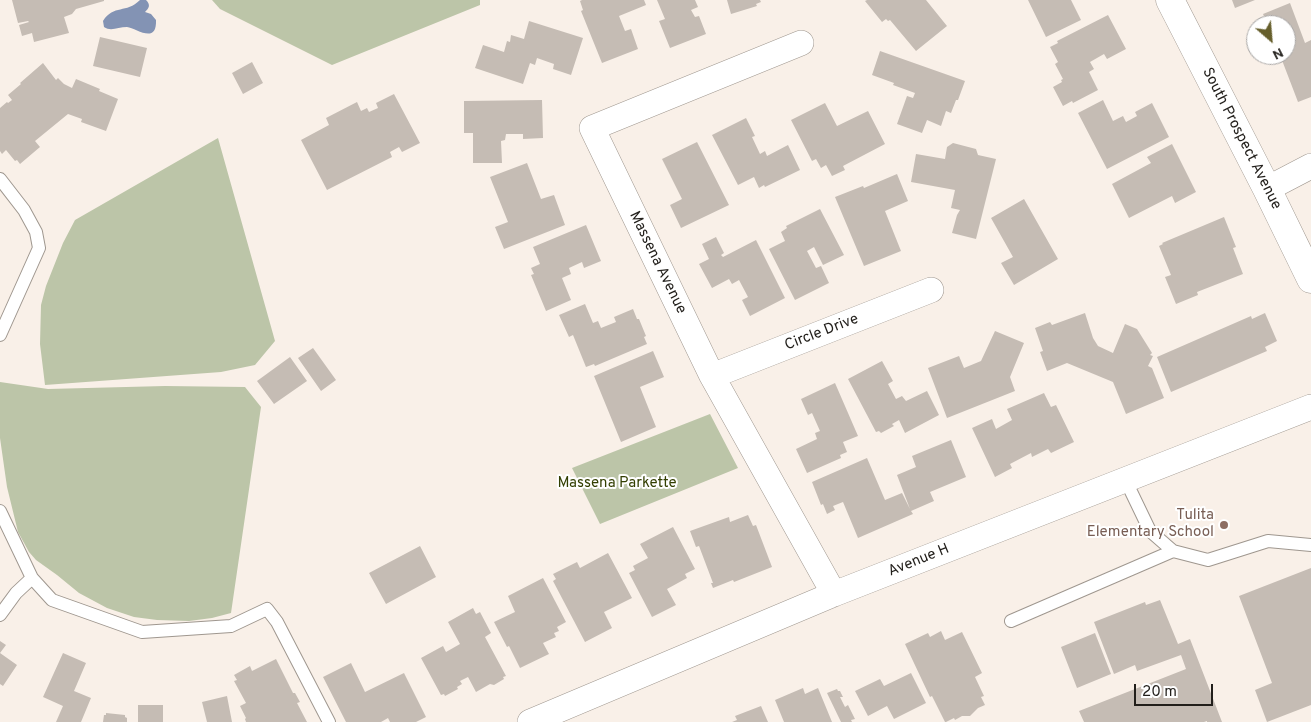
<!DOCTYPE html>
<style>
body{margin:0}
#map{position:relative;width:1311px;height:722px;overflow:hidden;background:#f9f0e8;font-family:Overpass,sans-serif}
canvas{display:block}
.north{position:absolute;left:1246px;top:15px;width:50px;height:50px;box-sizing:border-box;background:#fff;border:1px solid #a7a5a4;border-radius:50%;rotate:153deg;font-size:14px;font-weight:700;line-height:20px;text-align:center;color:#221f1b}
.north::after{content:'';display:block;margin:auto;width:18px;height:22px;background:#665f2c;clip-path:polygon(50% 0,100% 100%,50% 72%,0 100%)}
.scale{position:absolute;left:1134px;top:684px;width:79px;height:22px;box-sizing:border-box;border:2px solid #221f1b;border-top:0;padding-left:6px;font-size:15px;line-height:18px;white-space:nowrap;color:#221f1b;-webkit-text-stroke:4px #fff;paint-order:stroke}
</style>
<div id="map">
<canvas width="1311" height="722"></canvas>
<div class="north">N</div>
<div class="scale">20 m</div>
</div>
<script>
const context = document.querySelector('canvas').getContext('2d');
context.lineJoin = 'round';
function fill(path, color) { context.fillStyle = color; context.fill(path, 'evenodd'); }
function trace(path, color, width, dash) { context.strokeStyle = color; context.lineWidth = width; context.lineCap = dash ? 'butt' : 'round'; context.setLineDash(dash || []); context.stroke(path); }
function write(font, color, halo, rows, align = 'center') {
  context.font = font + ' Overpass,sans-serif'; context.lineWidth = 4; context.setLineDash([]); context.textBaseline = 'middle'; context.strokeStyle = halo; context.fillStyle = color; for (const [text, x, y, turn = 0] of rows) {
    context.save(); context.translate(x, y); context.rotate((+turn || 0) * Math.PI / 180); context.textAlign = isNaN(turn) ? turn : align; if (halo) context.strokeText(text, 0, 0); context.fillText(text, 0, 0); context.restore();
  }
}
fill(new Path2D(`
 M212 0H480V5L332 65 220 9Z
 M218 138 275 341 255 365 221 372 45 385 40 344 41 305 46 286 63 243 75 220Z
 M0 382 48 389 165 386 245 387 261 407 231 613 212 618 189 621 157 620 134 617 107 608 79 593 57 575 36 560 29 552 18 532 7 487 0 438Z
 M710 414 738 468 600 524 572 468Z`), '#bcc5a8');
fill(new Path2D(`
 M140 0H146C151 5 149 8 145 12L151 14 156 20C157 45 136 28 127 27 118 27 111 32 104 27L103 21C114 4 126 14 140 0Z`), '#8393b4');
fill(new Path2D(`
 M12 0H104V1L76 9 72 14 64 17 69 33 34 42 32 33 22 36 19 25 29 22 28 21 18 23Z
 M582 0H644L646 5 619 16 625 31 631 29 638 49 602 63 581 11 583 10 580 1Z
 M657 0H695L698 7 691 10 695 17 699 16 706 34 670 48 659 21 665 19Z
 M727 0H760L761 2 756 4 757 6 731 14Z
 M867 0H926L947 26 916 51 890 20 888 21 886 19 882 22 865 1Z
 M1028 0H1071L1081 20 1046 37Z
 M1232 0H1255L1235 8Z
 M1290 3 1305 43 1311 40V97L1298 102 1280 55H1286V25H1268L1263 14Z
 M1108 15 1126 49 1107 59 1104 54 1090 62 1094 69 1089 72 1098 90 1073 103 1072 101 1063 106 1053 87 1062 82 1061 80 1063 79 1055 64 1058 62 1050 47 1058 43 1057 41Z
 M529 21 583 38 571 75 553 69 554 64 537 58 535 65 530 63 523 84 475 68 483 45 504 52 507 41 510 42 511 35 524 39Z
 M100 37 147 48 140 77 93 66Z
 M880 51 965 81 958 100H956L951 113 946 111 941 126 927 120 922 133 897 124 907 96 913 98 915 93 893 85 894 83 872 75Z
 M252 62 263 83 243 94 232 73Z
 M43 63 56 80 58 78 64 84 72 88 76 79 100 89 99 91 118 99 106 131 81 122 82 119 68 114 35 141 40 147 20 164 17 160 15 161 6 150 2 154 0 151V108L7 102 8 103 12 100 8 95 21 84 20 83Z
 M394 94 420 143 402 152 399 147 390 152 392 157 327 190 301 140 329 125 326 118 357 102 361 111 367 108 369 112 378 108 376 103Z
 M542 100 543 138 523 139V134H506L505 140 501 141 502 163H473V133H464V101Z
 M1103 100 1113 121 1123 116 1126 122 1137 116 1135 112 1152 103 1169 137 1107 169 1078 113Z
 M825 103 837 126 868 111 885 144 843 166 845 170 832 176 826 165 821 168 816 159 812 161 791 120Z
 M746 118 755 136 752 137 760 154 765 151 767 156 788 145 800 170 765 187 764 185 759 188 754 177 738 185 712 135Z
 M697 142 729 205 681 228 670 205 682 199 662 159Z
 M953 143 976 149 978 155 996 159 976 239 952 233 957 215 960 210 951 208 955 190 911 182 916 154 945 159 947 147Z
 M1172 144 1196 192 1175 203 1172 196 1129 218 1112 184 1151 163 1147 157Z
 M527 163 541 199 554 195 565 225 504 249 495 227 508 222 490 177Z
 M897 174 908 201 885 211 901 251 864 266 835 197 863 186 864 188Z
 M1024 199 1058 259 1014 285 1001 263 1013 257 991 218Z
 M820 209 844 255 823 265 814 247 807 251 816 268 821 266 829 283 795 300 769 249 785 241 781 232 787 228 786 226Z
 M1224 217 1236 247 1233 248 1243 274 1197 292 1198 295 1176 304 1165 277 1171 275 1159 246 1163 244 1162 243Z
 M586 225 601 261 584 268 582 262 569 268 571 274 562 278 571 300 546 311 531 275 534 274 531 268 540 264 533 247Z
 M716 237 724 253 721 255 723 257 756 240 785 298 750 316 742 300 748 297 739 280 732 284 729 279 712 288 699 264 709 259 702 244Z
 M585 304 593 323 598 321 601 328 616 322 614 317 633 309 637 319H639L646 336 644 337 647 344 595 366 594 364 586 367 573 335 569 337 559 315Z
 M1085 313 1093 338 1098 346 1113 353 1125 324 1137 329 1152 353 1150 355 1153 356 1148 366 1152 368 1164 398 1126 414 1113 382 1067 363 1047 371 1040 352 1043 351 1035 328 1050 322 1052 325Z
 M1265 313 1277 341 1265 347 1267 351 1171 392 1157 357 1251 316 1252 319Z
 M995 331 1024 343 1010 377 1015 391 947 418 928 368 959 356 964 368 981 361Z
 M313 348 336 380 321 391 298 358Z
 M653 351 664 377 640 387 656 427 621 442 594 376Z
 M290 357 307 381 274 404 257 381Z
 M882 361 893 381 888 384 896 399 902 396 906 401 927 391 939 415 905 433 899 420 892 424 894 426 881 433 879 431 876 432 848 379Z
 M835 383 858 436 843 442 847 452 840 455 841 458 807 473 796 449 817 439 815 433 820 431 812 413 808 415 801 399Z
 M1044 393 1051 407 1056 405 1074 442 1051 453 1048 449 1032 457 1031 453 1010 464 1012 468 995 477 972 428 992 419 996 429 1012 420 1007 409Z
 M951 440 966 477 930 492 934 501 911 511 913 514 858 538 843 502 833 506 835 510 827 514 823 504 821 505 812 482 867 458 885 500 902 493 910 509 897 475 916 467 912 456Z
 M748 515 753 526 756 525 772 567 734 582 733 580 713 588 711 583H713L699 546 696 547 690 531 729 517 730 522Z
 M673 527 695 569 685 574 687 578 667 589 676 605 652 617 629 573 635 570 633 566 648 558 640 544Z
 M420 546 436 577 386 604 369 573Z
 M608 553 632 598 604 612 612 628 585 642 553 581 556 579 553 574 577 562 580 568Z
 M1311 568V705L1267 722 1255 690 1272 683 1239 596Z
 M543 578 566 622 557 627 559 631 554 633 556 637 543 643 549 654 520 668 509 646 507 647 494 622 515 612 508 596Z
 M1160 600 1178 644 1190 639 1222 722H1207V721L1204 722H1084L1079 711 1186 669 1181 655 1137 671 1135 665 1114 674 1094 622 1145 602 1146 605Z
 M473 608 476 614 480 612 491 633 485 637 506 676 503 677 504 679 494 685 490 684 476 692 468 677 460 681 462 684 457 687 458 689 445 696 444 694 441 695 421 658 443 646 446 652 460 644 448 622Z
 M941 631 945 640 962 632 982 673 975 677 984 696 981 697 985 705 978 708 970 716H962L955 720 954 718 946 722H945L932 696 930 697 905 644 928 633 930 637Z
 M1095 633 1111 674 1077 688 1061 647Z
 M0 641 6 645 0 653 17 665 3 686 0 684Z
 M63 653 86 663 74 691 91 698 81 722H56L63 706 43 697Z
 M276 659 293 693H295L300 702 297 703 307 722H246L245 719 246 718 240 706 246 703 234 681 237 680 234 675 250 666 252 671Z
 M351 663 365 692 404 673 426 717 416 722H390L388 718 381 722H346L323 677Z
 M911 673 926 703 894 719 887 706 868 716 855 691 880 679 884 686Z
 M803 688 805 694 818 688 832 722H784L775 700Z
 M837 689 838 691H840L843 697H840L845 707 848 705 855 719 851 720 852 722H841L827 693Z
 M227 696 232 722H207L202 702Z
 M138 705H163V722H138Z
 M761 706 768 722H732L737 720 735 716Z
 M106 713 125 715V717L127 718V722H103L104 715H106Z`), '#c5bcb4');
const lane = new Path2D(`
 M0 179 24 210 36 232 39 248 0 335
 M1125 479 1150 531 1173 551 1208 560 1268 541 1311 545
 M0 511 32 578 52 600 142 632 231 626 267 609 277 622 329 722
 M0 615 16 593 32 578
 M1011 621 1173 551`);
const street = new Path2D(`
 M801 43 592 128 712 376 834 594
 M1267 189 1311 166
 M712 376 931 290
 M530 722 834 594 1311 407`);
const secondary = new Path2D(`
 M1170 0 1267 189 1311 279`);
trace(lane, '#9f978f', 14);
trace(street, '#9f978f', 26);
trace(secondary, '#9f978f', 29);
trace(lane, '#fff', 12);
trace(street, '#fff', 25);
trace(secondary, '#fff', 28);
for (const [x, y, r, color] of [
 [1224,525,5,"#8d6e63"]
]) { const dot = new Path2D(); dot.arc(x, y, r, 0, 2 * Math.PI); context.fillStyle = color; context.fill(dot); trace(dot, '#fff', 2); }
write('15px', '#221f1b', '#fff', [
 ["South Prospect Avenue",1241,139,63],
 ["Massena Avenue",657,263,64],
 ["Circle Drive",822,333,-21],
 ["Avenue H",919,561,-22]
]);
write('15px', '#333f02', '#fff', [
 ["Massena Parkette",617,484]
]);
write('15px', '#785e54', '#fff', [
 ["Tulita",1214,516],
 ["Elementary School",1214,533]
], 'right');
</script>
